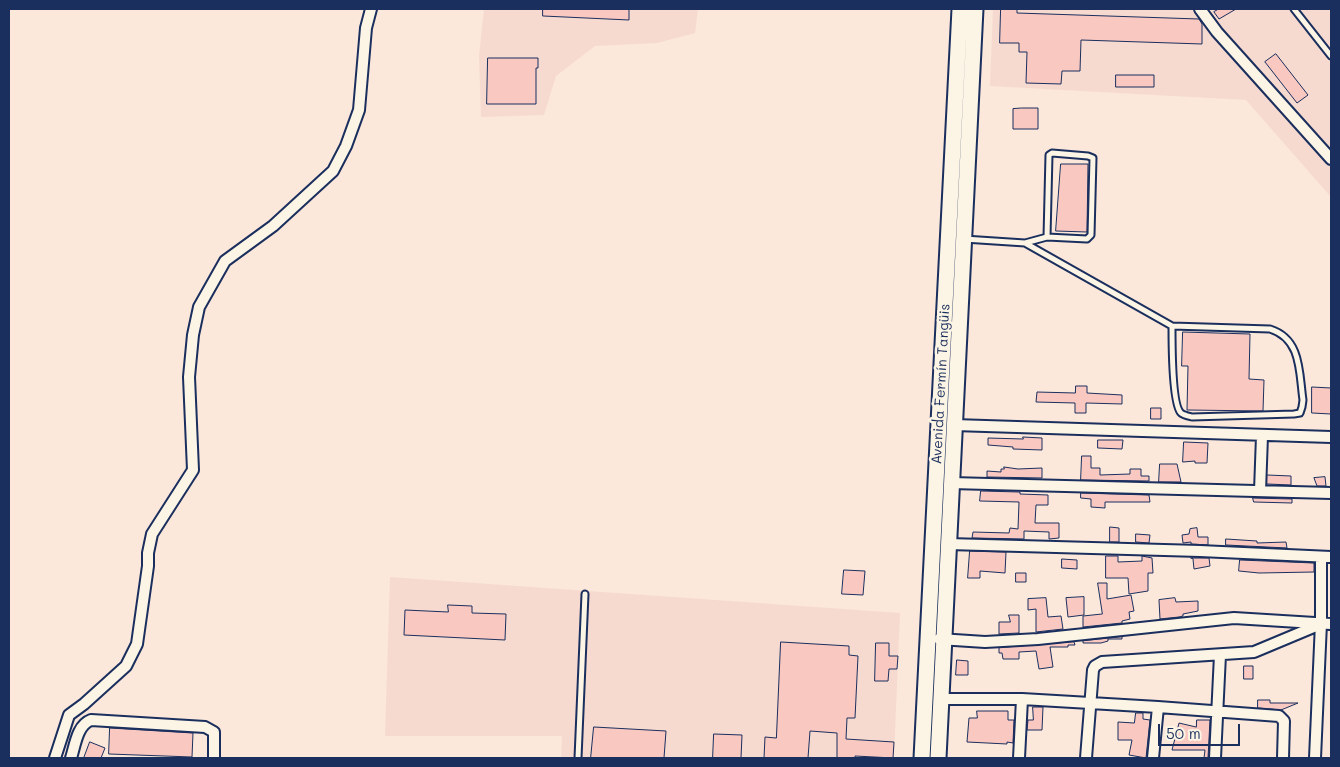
<!DOCTYPE html>
<meta charset="utf-8">
<style>
body{margin:0}
#map{position:relative;width:1340px;height:767px;overflow:hidden;background:#fbe8da;font-family:Mali,sans-serif}
canvas{display:block}
.frame{position:absolute;inset:0;border:10px solid #1b2f5e;pointer-events:none}
.scale{position:absolute;left:1158px;top:724px;width:82px;height:22px;box-sizing:border-box;border:2px solid #1b2f5e;border-top:0;padding-left:6px;font-size:15px;line-height:18px;white-space:nowrap;color:#1b2f5e;-webkit-text-stroke:4px #fcf5e5;paint-order:stroke}
</style>
<div id="map">
<canvas width="1340" height="767"></canvas>
<div class="frame"></div>
<div class="scale">50 m</div>
</div>
<script>
const context = document.querySelector('canvas').getContext('2d');
context.lineJoin = 'round';
function fill(path, color) { context.fillStyle = color; context.fill(path, 'evenodd'); }
function trace(path, color, width, dash) { context.strokeStyle = color; context.lineWidth = width; context.lineCap = dash ? 'butt' : 'round'; context.setLineDash(dash || []); context.stroke(path); }
function write(font, color, halo, rows, align = 'center') {
  context.font = font + ' Mali,sans-serif'; context.lineWidth = 5; context.setLineDash([]); context.textBaseline = 'middle'; context.strokeStyle = halo; context.fillStyle = color; for (const [text, x, y, turn = 0] of rows) {
    context.save(); context.translate(x, y); context.rotate((+turn || 0) * Math.PI / 180); context.textAlign = isNaN(turn) ? turn : align; if (halo) context.strokeText(text, 0, 0); context.fillText(text, 0, 0); context.restore();
  }
}
fill(new Path2D(`
 M484 9H698L695 33 657 43 595 46 556 76 544 115 481 117 479 56Z
 M993 9H1331V197L1246 100 990 86Z
 M390 577 900 613 894 758H561L562 736H385Z`), '#f6dad0');
const building = new Path2D(`
 M543 9H629V20L543 16Z
 M1001 9H1017V13L1199 19 1202 24V44L1081 40 1080 71H1062L1061 84 1026 83 1027 52H1019V43H1000Z
 M1219 9H1236L1219 19 1214 12Z
 M1276 54 1308 95 1297 103 1265 62Z
 M488 58H538V68H536V104H487Z
 M1116 75H1154V87H1116Z
 M1022 108H1038V129H1013V109Z
 M1061 164H1088L1087 232 1056 231Z
 M1183 332 1250 334 1249 379 1264 380 1263 411 1187 410 1188 366H1182Z
 M1076 386H1087V393L1122 395V404L1086 403V413H1075V403L1036 402 1037 392 1075 393Z
 M1312 387 1331 388V414L1312 413Z
 M1151 408H1161V419H1151Z
 M1023 437 1042 438V450L1013 449V447L988 445V438L1023 439Z
 M1098 440H1123L1122 449 1098 448Z
 M1184 442 1208 443 1207 463H1195V461L1183 462Z
 M1082 456H1091V468H1100V475L1130 474V469H1141V476H1149V481L1081 480Z
 M1160 464H1177L1181 482H1159Z
 M1004 467 1018 469 1042 468V478L987 477V471L1001 472V469H1004Z
 M1267 475 1291 476V485L1267 484Z
 M1325 477 1326 486H1317L1314 478Z
 M981 491 1020 492V494L1048 495V505H1036L1035 523H1059V538L1049 539V532L1024 531V539L972 538 973 532 1009 533 1010 528 1018 529 1019 502 980 501Z
 M1081 493 1149 495 1150 502H1105V508L1091 507V499L1081 498Z
 M1253 498 1292 499V503L1254 502Z
 M1110 527 1119 528V542H1110Z
 M1197 528 1198 537H1208V545L1191 544V542L1183 543 1182 535 1189 534 1190 529Z
 M1136 534 1150 535 1149 543 1136 542Z
 M1226 539 1257 541V543L1286 542 1287 548 1226 545Z
 M970 551 1006 552 1005 573 980 571V578H968Z
 M1106 556H1118V562L1142 561V556L1152 558 1153 573H1148V591L1129 594 1128 578H1106Z
 M1191 558H1209L1210 566 1194 569 1193 559Z
 M1062 559 1077 560V569L1062 568Z
 M1240 560 1314 563V572L1259 573 1239 571Z
 M844 570 865 571 863 595 842 594Z
 M1016 573H1026V582H1016Z
 M1098 583H1107V599L1131 595 1134 611 1129 612 1130 619 1122 621V623L1083 627V616L1102 614Z
 M1084 597V615L1068 617 1066 598Z
 M1046 598 1048 617 1061 616 1063 629 1036 632V609L1028 610V599Z
 M1175 598 1176 602 1198 601V611L1183 614V616L1179 617 1160 619 1159 600Z
 M448 605 472 606V613L506 614 505 640 404 635 405 610 448 612Z
 M1009 615H1019V633L999 634V622H1010Z
 M1122 637V639H1108V641L1101 643H1083V641Z
 M781 642 849 646V655L858 656 855 718H847L846 739 894 742 893 758 855 756V758H837V733L810 731 808 758H764L765 737 776 738Z
 M1074 642 1075 645H1068V647H1050L1053 667 1039 669 1036 651 1019 652V659H1003L1002 653H999V648Z
 M876 643H889V656H898L897 669H889L888 681H875Z
 M957 660 968 661V675H956Z
 M1244 666H1253V679H1244Z
 M1258 700H1270V703H1298L1281 710 1258 708Z
 M1033 707H1043L1042 730H1027L1028 720H1033Z
 M977 711H1008V720H1014L1013 743 1007 742V744L967 742 969 718H977Z
 M1136 713H1143V719L1150 720 1146 758 1129 755 1132 740H1118V722L1134 723Z
 M1197 720H1210L1208 758H1204L1205 750H1172L1179 723 1196 727Z
 M594 727 666 731 664 758H591Z
 M110 728 193 733 192 757 109 754Z
 M714 734 742 735 741 758H713Z
 M90 742 105 748 101 758H84Z`);
fill(building, '#f8c8c1');
trace(building, '#1b2f5e', 1);
const lane = new Path2D(`
 M1294 9 1331 56
 M964 239 1025 243 1172 326 1270 329C1302 339 1299 373 1303 400L1302 407 1300 413 1294 414 1192 417C1188 416 1183 415 1181 413 1172 405 1172 341 1172 326
 M1025 243 1047 237 1049 155 1052 153 1088 156 1093 158 1091 235 1087 239 1047 237
 M578 758 585 594`);
const street = new Path2D(`
 M1200 9 1217 32 1331 159
 M954 425 1331 437
 M951 483 1331 493
 M1260 491 1262 436
 M948 544 1200 551 1331 557
 M939 639 985 642 1038 639 1234 618 1331 624
 M941 699H1022L1158 707 1153 758
 M1158 707 1279 716 1284 721 1283 758
 M55 758 69 715 84 704 126 666 137 644 148 566V553L152 534 193 470 189 377 193 335 199 307 225 261 273 226 333 171 346 146 359 110 366 28 371 9
 M71 758C75 746 77 725 91 720L205 727 214 732V758
 M1019 758 1022 699
 M1086 758 1093 670 1095 666 1102 662 1254 652 1321 624
 M1215 758 1220 655
 M1315 758 1321 623V557`);
const primary = new Path2D(`
 M922 758 960 9
 M938 758 975 9`);
trace(lane, '#1b2f5e', 9);
trace(street, '#1b2f5e', 14);
trace(primary, '#1b2f5e', 19);
trace(new Path2D(`
 M130 758H152`), '#1b2f5e', 2, [1, 4]);
trace(lane, '#fcf5e5', 5);
trace(street, '#fcf5e5', 10);
trace(primary, '#fcf5e5', 15);
write('14px', '#1b2f5e', '#fcf5e5', [
 ["Avenida Fermín Tangüis",941,384,-87]
]);
</script>
